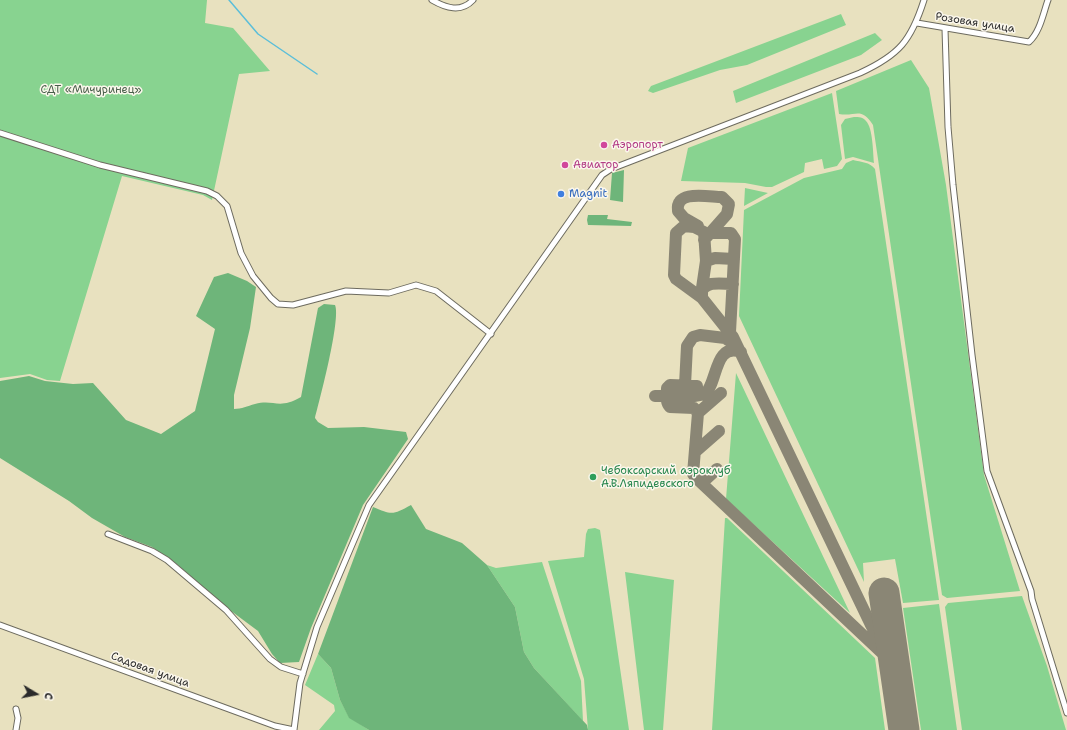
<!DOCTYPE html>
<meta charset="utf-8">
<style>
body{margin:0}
#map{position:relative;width:1067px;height:730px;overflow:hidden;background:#e8e1bf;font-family:"Shantell Sans",sans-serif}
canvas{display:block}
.north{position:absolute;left:16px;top:674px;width:40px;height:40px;-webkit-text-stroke:3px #fbf7ec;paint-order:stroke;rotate:100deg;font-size:11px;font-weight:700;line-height:16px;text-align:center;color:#2b2b2b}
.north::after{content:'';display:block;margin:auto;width:14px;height:18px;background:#2b2b2b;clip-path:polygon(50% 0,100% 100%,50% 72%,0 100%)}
</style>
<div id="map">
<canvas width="1067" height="730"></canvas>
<div class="north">С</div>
</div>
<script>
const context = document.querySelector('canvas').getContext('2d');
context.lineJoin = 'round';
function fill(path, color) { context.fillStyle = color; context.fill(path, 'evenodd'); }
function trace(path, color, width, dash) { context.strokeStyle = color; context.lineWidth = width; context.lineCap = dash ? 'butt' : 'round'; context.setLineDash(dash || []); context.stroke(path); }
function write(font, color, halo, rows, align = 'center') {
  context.font = font + ' "Shantell Sans",sans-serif'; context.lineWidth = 3; context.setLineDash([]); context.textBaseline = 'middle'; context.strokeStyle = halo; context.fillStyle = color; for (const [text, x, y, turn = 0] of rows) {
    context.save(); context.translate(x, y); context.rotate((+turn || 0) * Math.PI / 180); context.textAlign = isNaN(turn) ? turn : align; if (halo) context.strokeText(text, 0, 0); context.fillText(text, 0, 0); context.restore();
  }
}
fill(new Path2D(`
 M0 0H207L205 23 233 28 270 71 239 74 212 200 203 195 122 176 60 381 47 380 30 374 0 378Z
 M841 14 846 25 747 65 720 70 653 93 648 91 651 86Z
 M875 33 882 40 861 55 736 103 733 91Z
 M911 60 929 88 946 185 984 475 1020 591 947 598 942 595 873 125C861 106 856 117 839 114L836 91Z
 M832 93 842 159 837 166 824 169 822 159 805 163 804 172 772 187H766L745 183 681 181 688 148Z
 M854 117C859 117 863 117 866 121 873 128 873 153 874 163L853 157 845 159 841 125 845 119Z
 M853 160C861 162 870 162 875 169L939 600 903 603 895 559 863 563 864 582 739 316 744 210 804 178 842 169 846 163Z
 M745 188 768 193 744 206Z
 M736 373 850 613 726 499Z
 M725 518H727L875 658 885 730H712Z
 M595 528 600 530 629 730H588L584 679 548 561 584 557 586 534 588 529Z
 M542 562 581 681 583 721 534 668 524 652 515 607 487 565 496 568Z
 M625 572 674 580 663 730H644Z
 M1022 596 1047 666 1066 730H962L945 607 948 603Z
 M939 604 957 730H921L903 608Z
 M318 654 331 668 340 700 349 717 369 730H319L335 711 334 705 305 685Z`), '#88d390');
fill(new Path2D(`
 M624 170 623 202 610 200 612 173Z
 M588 215H608L607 219 632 222 631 226 588 225 587 220Z
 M228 273 247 281 256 287 250 328 234 395V409C242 409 247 406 255 404 274 399 279 410 301 397L318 308 324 304 335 305C341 319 320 399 315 418L318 422 328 428 364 427 406 432 408 439 363 505 311 628 299 662 280 663 272 654 258 631 215 599 178 565 152 547 125 537 92 518 69 501 0 458V381L29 376 45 381 73 384 93 383 126 420 161 434 195 411 215 329 196 316 214 277Z
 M411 505 426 529 462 543 487 565 515 607 524 652 534 668 587 725 588 730H369L349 718 340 700 331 668 318 654 373 507C392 515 393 515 411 505Z`), '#6eb57a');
trace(new Path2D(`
 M229 0 258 34 317 74`), '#5bbed9', 1.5);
trace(new Path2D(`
 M698 226 684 218 678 211C675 189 709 197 722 197L729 204 727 214 704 240
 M710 233H731L735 239 730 332
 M706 261 715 258 734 259
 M701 292C707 280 722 284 733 284
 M702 298 676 279 674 275 676 233 684 226 694 227 704 232 706 261 702 288V298L733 337 871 625 894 668 896 680
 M737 346 725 338 700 335 693 337 687 346 685 385 686 390 694 396 705 394C718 382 714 342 741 352
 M655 396H694L697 392V386L670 385 667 388C667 394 665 402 670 407L694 408 698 413 693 474 695 477 881 652
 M698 413 721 393
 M695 452 719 431
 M703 484 705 480 717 469`), '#8a8675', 12);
trace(new Path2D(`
 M884 593 904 730`), '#8a8675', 31);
const minor = new Path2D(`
 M432 0C446 8 461 13 473 0
 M917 23 1029 42C1040 32 1043 14 1048 0
 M945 29 948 127 953 185 972 355 987 471 1031 591 1032 599 1067 713
 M0 133 100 165 207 191 217 196 227 206 241 253 253 276 271 298 278 304 293 305 346 291 389 293 416 285 436 291 491 334
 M108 534 152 551 167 560 226 610 270 659 281 667 303 674
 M0 625 275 726 294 730
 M16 730 18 718 16 709
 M294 730 300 683 317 627 369 505 602 175 611 169 860 73C899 55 911 41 924 0`);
trace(minor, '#6d6b5f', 7);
trace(minor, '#fff', 5);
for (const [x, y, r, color] of [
 [604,145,4,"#d1479c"],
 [565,165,4,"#d1479c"],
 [561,194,4,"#3f7fe0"],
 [593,477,4,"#2e9e5b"]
]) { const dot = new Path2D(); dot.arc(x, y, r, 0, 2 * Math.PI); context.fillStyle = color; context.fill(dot); trace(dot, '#fbf7ec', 1.5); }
write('11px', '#2b2b2b', '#fbf7ec', [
 ["Розовая улица",975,23,9],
 ["Садовая улица",150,670,20]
]);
write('11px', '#475d49', '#fbf7ec', [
 ["СДТ «Мичуринец»",91,90]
]);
write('11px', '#b23c85', '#fbf7ec', [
 ["Аэропорт",612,145],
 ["Авиатор",573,165]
], 'left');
write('11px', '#366cbe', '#fbf7ec', [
 ["Magnit",569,194]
], 'left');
write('11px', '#27864d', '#fbf7ec', [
 ["Чебоксарский аэроклуб",601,471],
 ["А.В.Ляпидевского",601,484]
], 'left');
</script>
